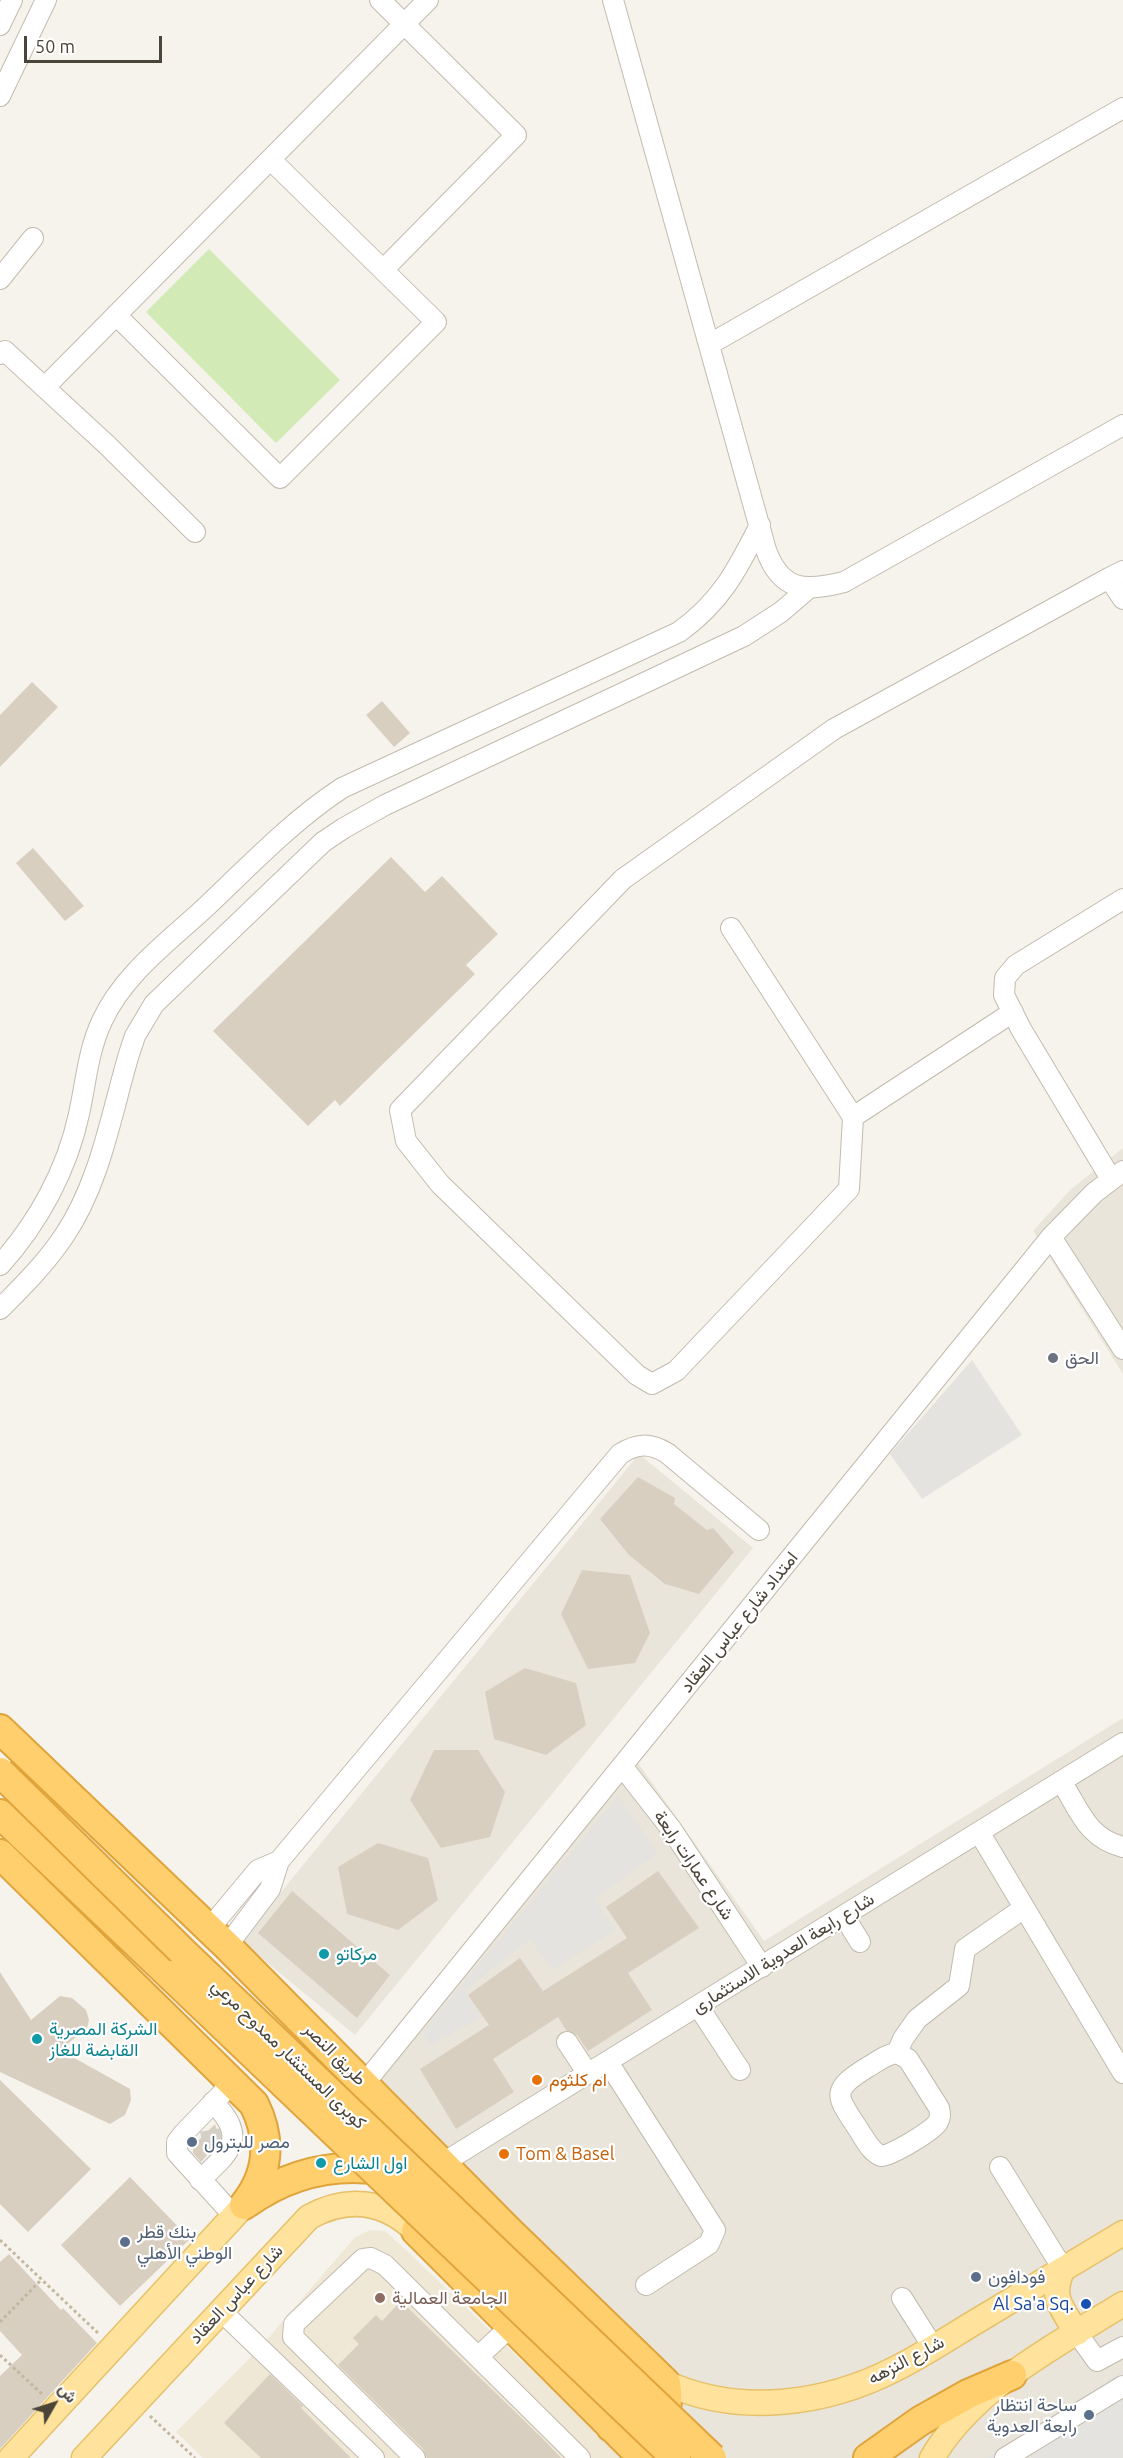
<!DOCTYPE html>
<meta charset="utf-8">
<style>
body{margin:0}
#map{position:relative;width:1123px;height:2458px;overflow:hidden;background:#f6f3ec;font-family:Ubuntu,Vazirmatn,sans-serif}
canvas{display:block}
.north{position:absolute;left:24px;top:2374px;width:60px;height:60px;-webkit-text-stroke:4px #fff;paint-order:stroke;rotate:51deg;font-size:16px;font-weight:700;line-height:24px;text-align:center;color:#4b4439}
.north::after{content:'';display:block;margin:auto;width:21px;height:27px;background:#4b4439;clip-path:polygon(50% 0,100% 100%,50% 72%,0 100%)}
.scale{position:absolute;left:24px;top:36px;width:138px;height:27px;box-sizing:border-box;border:3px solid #4b4439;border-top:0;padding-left:8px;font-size:18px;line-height:21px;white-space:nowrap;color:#4b4439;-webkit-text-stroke:4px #fff;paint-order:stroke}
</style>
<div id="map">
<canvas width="1123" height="2458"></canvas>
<div class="north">ش</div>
<div class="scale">50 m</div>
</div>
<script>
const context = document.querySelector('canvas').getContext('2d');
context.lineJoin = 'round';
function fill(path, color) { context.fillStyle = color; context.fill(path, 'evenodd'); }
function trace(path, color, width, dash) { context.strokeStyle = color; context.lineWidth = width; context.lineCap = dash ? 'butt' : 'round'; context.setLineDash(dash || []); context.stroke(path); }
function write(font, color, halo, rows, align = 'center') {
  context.font = font + ' Ubuntu,Vazirmatn,sans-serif'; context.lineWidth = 4.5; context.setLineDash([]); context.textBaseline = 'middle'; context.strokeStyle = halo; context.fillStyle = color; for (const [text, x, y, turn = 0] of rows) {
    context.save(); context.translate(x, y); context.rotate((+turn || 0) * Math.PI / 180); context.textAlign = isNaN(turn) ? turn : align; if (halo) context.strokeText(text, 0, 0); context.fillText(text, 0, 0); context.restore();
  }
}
fill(new Path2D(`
 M1123 1148V1374L1033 1231 1070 1190Z
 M639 1454 753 1548 355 2035 241 1941Z
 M1123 1718V2458H690L334 2113 631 1753 764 1941Z`), '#eae5da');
fill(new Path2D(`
 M370 2230 385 2231 405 2249 623 2458H203L176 2432 260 2348 355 2237Z`), '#efe8d6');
fill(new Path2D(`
 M209 249 340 380 276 443 146 312Z`), '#d2eab5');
fill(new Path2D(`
 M972 1360 1022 1435 922 1499 890 1454Z
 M618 1796 658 1853 595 1899 615 1930 553 1970 530 1939 464 1991 482 2017 430 2046 423 2032Z
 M1123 2371V2458H987Z`), '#e5e3e0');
fill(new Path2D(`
 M32 682 58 707 0 767V715Z
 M382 701 410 733 394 747 366 715Z
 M33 848 84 906 65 921 16 863Z
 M391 857 425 892 442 876 498 934 466 965 475 974 340 1106 335 1100 308 1126 213 1031Z
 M638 1477 675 1498 674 1504 707 1530 713 1528 734 1552 699 1594 665 1584 629 1555 600 1519Z
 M582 1570 630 1575 650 1633 635 1663 588 1669 561 1614Z
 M525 1668 576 1683 586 1725 546 1755 494 1739 485 1692Z
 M434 1750H478L505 1792 490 1837 441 1848 410 1800Z
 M378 1843 428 1858 438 1900 398 1930 347 1914 338 1867Z
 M658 1871 699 1928 628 1973 652 2010 588 2051 577 2035 566 2030 558 2017 493 2059 514 2092 456 2129 420 2069 489 2025 468 1995 520 1958 543 1991 627 1938 606 1907Z
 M292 1891 390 1975 357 2018 258 1933Z
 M0 1972 31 2020 60 1996 72 1998 86 2010 89 2020 87 2028 60 2050 130 2089 131 2100 125 2115 110 2124 0 2072Z
 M0 2080 91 2169 28 2232 0 2204Z
 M215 2124 220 2140 201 2162 193 2153V2146Z
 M130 2177 190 2239 120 2306 61 2245Z
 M9 2254 61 2310 63 2308 97 2343 0 2449V2376L22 2355 0 2331V2262Z
 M401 2301 545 2441 561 2458H427L423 2449 338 2365 359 2344 353 2338 376 2315 382 2321Z
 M270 2374 303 2406 301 2408 351 2458H261L224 2423Z`), '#d8cfc1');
trace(new Path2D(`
 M210 2130 214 2152`), '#d4d0c8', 20, [20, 10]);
const minor = new Path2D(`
 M380 0 516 135 383 270
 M613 0 766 550C781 591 804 592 844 582L1123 425
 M0 25 12 0
 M0 96 46 0
 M0 279 33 238
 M116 315 280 478 436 322 271 160
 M710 344 1123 108
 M0 354 5 351 106 444 195 532
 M45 387 428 0
 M1123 571 1109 578 1123 599
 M731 928 853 1117 849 1189 676 1371 652 1384 637 1375 440 1184 406 1141 400 1110 623 879 834 729 1109 578
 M853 1117 1013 1012
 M1111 1179 1021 1029 1004 995 1005 978 1016 965 1123 899
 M1051 1237 1123 1349
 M0 1265C38 1223 67 1170 79 1114 86 1082 88 1051 102 1021 124 973 171 940 208 905 251 864 292 821 342 788L679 632C721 602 737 570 760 525
 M0 1309C23 1286 46 1263 64 1236 100 1183 111 1115 129 1054L135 1036 154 1004 323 842 344 828 385 805 744 636 781 612 809 588
 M622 1766 672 1830 762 1967
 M1061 1781C1080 1811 1087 1838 1123 1847
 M979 1832 1123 2073
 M844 1916 860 1942
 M209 1929 258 1870 279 1861
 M227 1946 270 1889 279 1861 620 1454C637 1443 650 1443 667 1453L759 1530
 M698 2006 740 2070
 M567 2042 588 2074
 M897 2053 908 2059 939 2108C940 2113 941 2117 938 2122 934 2130 891 2156 881 2156 871 2152 866 2141 860 2132 838 2097 827 2092 868 2067 877 2062 886 2054 897 2053Z
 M897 2053 903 2039 917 2019 959 1986 965 1949 1024 1908
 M608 2062 715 2230 709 2244 646 2285
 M234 2081 184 2133 177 2142V2153L234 2216
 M364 2084 1051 1237 1094 1193 1123 1171
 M443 2163 1123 1743
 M1000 2167 1063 2269
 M200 2180C231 2151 248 2138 213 2102
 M902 2298 933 2347
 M220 2310 374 2458
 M1077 2333 1097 2361 1123 2347
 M478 2357 511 2326
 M415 2458 293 2337 294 2324 363 2259 371 2258 385 2265 580 2458
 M1005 2458 1123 2386`);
const major = new Path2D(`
 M1063 2269C1049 2297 1062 2308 1077 2333
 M666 2383C739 2416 825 2405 895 2369 925 2354 953 2335 982 2318 1029 2290 1076 2261 1123 2233
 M11 2458 244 2205
 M84 2458 309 2217C347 2196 384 2200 416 2231
 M932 2458C974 2387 1055 2346 1123 2304`);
const highway = new Path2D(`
 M0 1729 227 1946 508 2230 666 2383C673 2424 649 2441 611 2427
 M0 1814 170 1975
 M0 1854 254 2104C272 2140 269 2174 244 2205
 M247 2203C289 2173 337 2162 388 2171
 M416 2231 643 2458
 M868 2458 920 2421 968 2394 1012 2375`);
trace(minor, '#c2bbae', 22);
trace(major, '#e6c16a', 27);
trace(highway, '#e0a43c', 32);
trace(new Path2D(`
 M0 2240 99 2334
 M0 2322 42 2279
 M0 2355 42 2394
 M150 2416 195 2458`), '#c4b79f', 3, [3, 3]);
trace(minor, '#fff', 20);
trace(major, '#ffe39c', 24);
trace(highway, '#ffcf6e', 28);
const highwayBridge = new Path2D(`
 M0 1772 186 1955 712 2458
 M170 1975 676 2458`);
trace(highwayBridge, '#e0a43c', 32, []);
trace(highwayBridge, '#ffcf6e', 28);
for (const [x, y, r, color] of [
 [1053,1358,6,"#6b7280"],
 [324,1954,6,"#0f9aa8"],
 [37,2039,6,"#0f9aa8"],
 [537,2080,6,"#e8710a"],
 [192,2142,6,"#5c6f8a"],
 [504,2154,6,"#e8710a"],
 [321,2163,6,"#0f9aa8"],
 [125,2242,6,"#5c6f8a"],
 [976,2277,6,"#5c6f8a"],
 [380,2298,6,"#8d6e63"],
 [1086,2304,6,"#1a4fb4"],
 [1089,2415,6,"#5c6f8a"]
]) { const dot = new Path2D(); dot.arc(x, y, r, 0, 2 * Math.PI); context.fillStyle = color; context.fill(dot); trace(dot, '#fff', 2); }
write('18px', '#5b616d', '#fff', [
 ["الحق",1065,1358]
], 'left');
write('18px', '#4b4439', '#fff', [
 ["امتداد شارع عباس العقاد",739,1622,-51],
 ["شارع عمارات رابعة",694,1865,56],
 ["شارع رابعة العدوية الاستثمارى",783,1953,-32],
 ["كوبرى المستشار ممدوح مرعي",289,2054,44],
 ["طريق النصر",335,2054,45],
 ["شارع عباس العقاد",236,2294,-47],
 ["شارع النزهه",906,2360,-28]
]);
write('18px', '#0d838f', '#fff', [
 ["مركاتو",336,1954],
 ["الشركة المصرية",49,2029],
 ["القابضة للغاز",49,2050],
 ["اول الشارع",333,2163]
], 'left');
write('18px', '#c56008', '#fff', [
 ["ام كلثوم",549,2080],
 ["Tom & Basel",516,2154]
], 'left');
write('18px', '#4e5e75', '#fff', [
 ["مصر للبترول",204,2142],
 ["بنك قطر",137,2232],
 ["الوطني الأهلي",137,2253],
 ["فودافون",988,2277],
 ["ساحة انتظار",1077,2405,"right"],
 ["رابعة العدوية",1077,2426,"right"]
], 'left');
write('18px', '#785e54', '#fff', [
 ["الجامعة العمالية",392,2298]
], 'left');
write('18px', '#164399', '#fff', [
 ["Al Sa'a Sq.",1074,2304]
], 'right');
</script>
